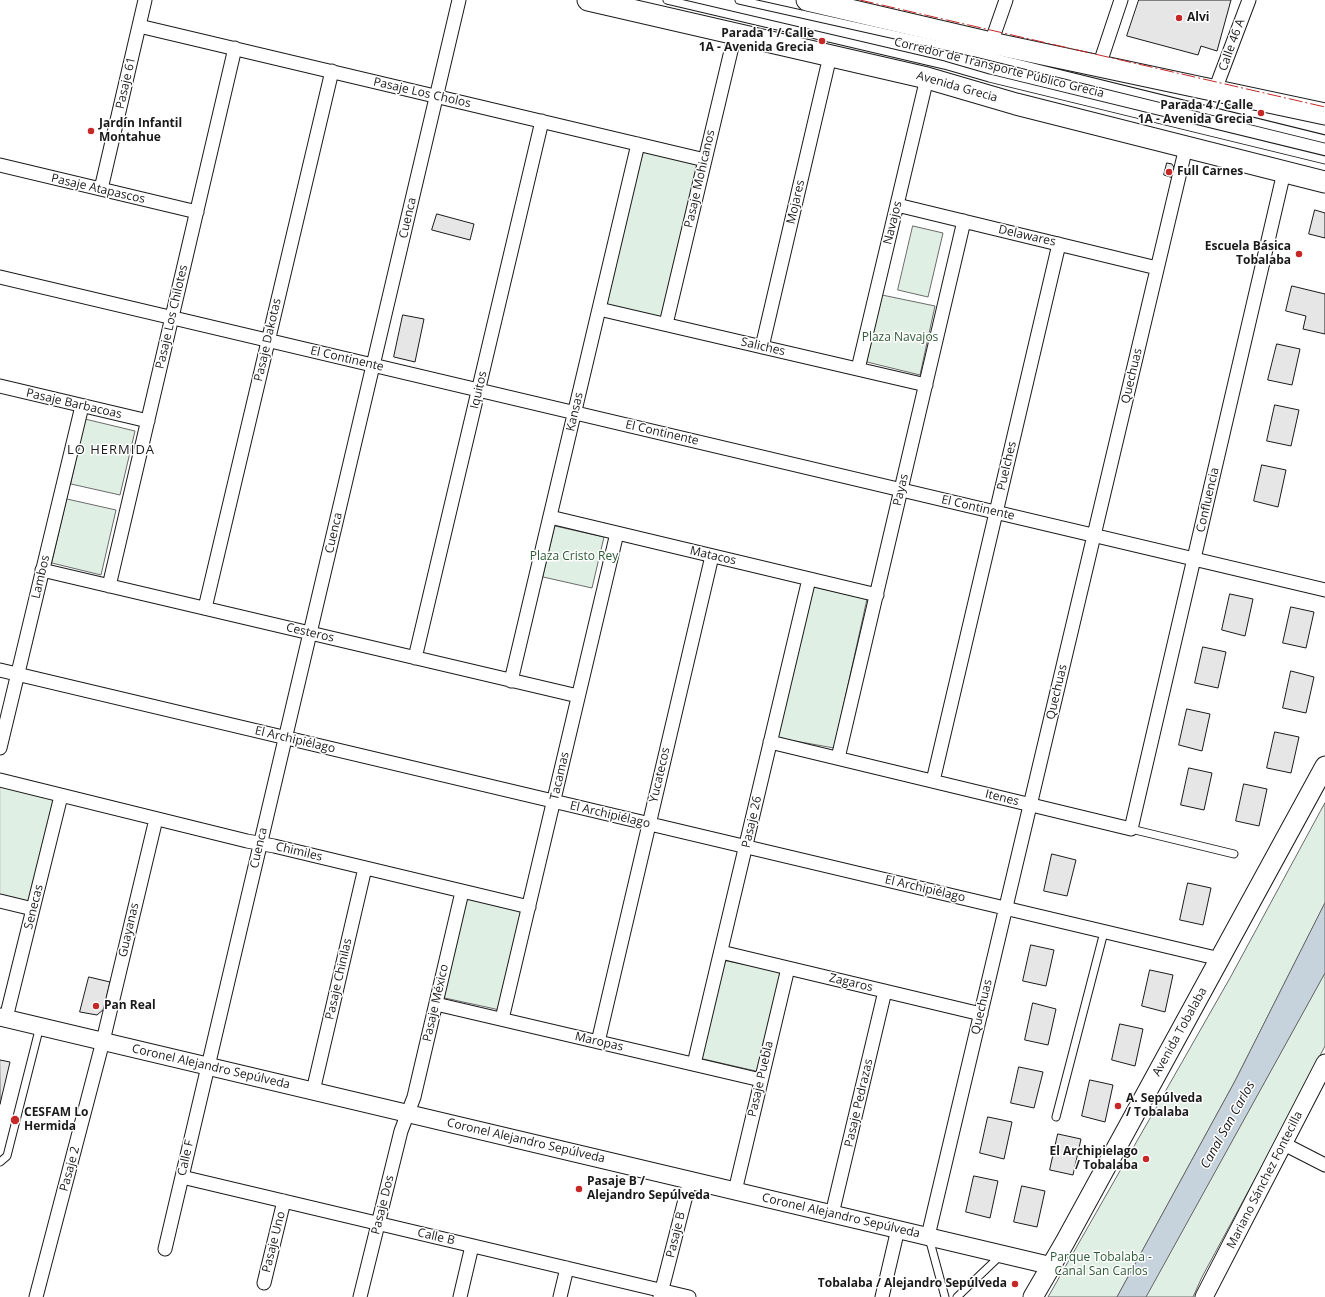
<!DOCTYPE html>
<meta charset="utf-8">
<style>
body{margin:0}
canvas{display:block;background:#fff}
</style>
<canvas width="1325" height="1297"></canvas>
<script>
const context = document.querySelector('canvas').getContext('2d');
context.lineJoin = 'round';
function fill(path, color) { context.fillStyle = color; context.fill(path, 'evenodd'); }
function trace(path, color, width, dash) { context.strokeStyle = color; context.lineWidth = width; context.lineCap = dash ? 'butt' : 'round'; context.setLineDash(dash || []); context.stroke(path); }
function write(font, color, halo, rows, align = 'center') {
  context.font = font + ' "Open Sans",sans-serif'; context.lineWidth = 3; context.setLineDash([]); context.textBaseline = 'middle'; context.strokeStyle = halo; context.fillStyle = color; for (const [text, x, y, turn = 0] of rows) {
    context.save(); context.translate(x, y); context.rotate((+turn || 0) * Math.PI / 180); context.textAlign = isNaN(turn) ? turn : align; if (halo) context.strokeText(text, 0, 0); context.fillText(text, 0, 0); context.restore();
  }
}
const green = new Path2D(`
 M641 149 698 162 663 318 605 305Z
 M913 226 943 233 928 297 898 290Z
 M882 295 935 306 920 375 867 362Z
 M85 419 135 431 120 495 71 484Z
 M67 499 116 510 101 575 52 563Z
 M555 526 604 537 592 588 543 577Z
 M814 587 867 599 834 748 778 738Z
 M0 785 58 798 29 903 0 895Z
 M1325 803V903L1235 1081 1117 1297H1048L1230 978Z
 M464 897 524 910 500 1010 440 997Z
 M722 960 782 972 760 1072 699 1058Z
 M1325 973V1046L1283 1127 1202 1277 1193 1297H1146Z`);
fill(green, '#e0efe3');
trace(green, '#6a6a6a', 1);
const water = new Path2D(`
 M1325 903V973L1146 1297H1117L1235 1081Z`);
fill(water, '#c6d2dc');
trace(water, '#6a6a6a', 1);
const building = new Path2D(`
 M1139 0H1231L1217 51 1201 46 1198 55 1127 36Z
 M1167 163 1172 164 1175 169 1173 178 1164 175Z
 M1315 210 1325 213V238L1309 234Z
 M437 214 474 224 470 240 432 230Z
 M1292 286 1325 294V334L1303 329 1306 316 1286 311Z
 M403 315 424 319 415 362 394 357Z
 M1277 344 1300 349 1292 385 1268 380Z
 M1275 405 1299 410 1291 446 1267 441Z
 M1262 465 1286 470 1278 507 1254 501Z
 M1230 594 1253 599 1245 636 1222 630Z
 M1291 607 1314 612 1306 648 1283 643Z
 M1203 647 1226 652 1218 688 1195 683Z
 M1291 671 1314 677 1306 713 1283 708Z
 M1187 709 1210 714 1202 751 1179 745Z
 M1275 732 1299 737 1291 773 1267 768Z
 M1189 768 1212 773 1204 810 1181 805Z
 M1244 784 1267 789 1259 826 1236 821Z
 M1052 854 1076 860 1067 896 1044 891Z
 M1188 883 1211 888 1203 925 1180 920Z
 M1031 945 1054 950 1046 986 1023 981Z
 M1150 970 1173 975 1165 1012 1142 1006Z
 M89 977 110 982 104 1009 97 1015 80 1012Z
 M1033 1003 1056 1009 1048 1045 1025 1040Z
 M1120 1024 1143 1029 1135 1066 1112 1060Z
 M0 1060 10 1062 0 1104Z
 M1019 1067 1043 1072 1034 1108 1011 1103Z
 M1090 1080 1113 1085 1105 1122 1082 1116Z
 M988 1117 1012 1122 1004 1159 980 1153Z
 M1058 1134 1081 1139 1073 1175 1050 1170Z
 M974 1176 998 1181 990 1218 966 1212Z
 M1022 1186 1045 1191 1037 1227 1014 1222Z`);
fill(building, '#e6e6e6');
trace(building, '#1a1a1a', 1);
const service = new Path2D(`
 M667 0 944 65 989 78 1325 160
 M739 0 976 53 1325 139
 M1131 829 1234 854
 M1056 1117 1104 932
 M0 1162 7 1156 40 1026
 M929 1238 945 1297
 M957 1297 1000 1256`);
const minor = new Path2D(`
 M139 26 705 160
 M991 43 1006 0
 M1099 66 1121 0
 M1215 90 1249 0
 M0 165 197 212
 M101 189 145 0
 M897 205 1157 268
 M0 277 1325 590
 M599 309 926 385
 M666 324 735 34
 M762 347 830 56
 M858 369 927 78
 M0 386 148 421
 M550 517 877 595
 M42 570 578 696
 M109 586 235 48
 M205 608 332 71
 M415 658 542 121
 M0 670 1220 959
 M511 681 638 144
 M770 742 1131 829 1284 172
 M0 748 82 406
 M838 758 964 221
 M0 780 247 841 274 846 529 907
 M933 781 1059 244
 M0 901 33 909
 M721 952 981 1014
 M436 1004 761 1080
 M6 1018 61 796
 M502 1019 617 533
 M598 1042 712 556
 M694 1064 809 579
 M313 1091 365 868
 M1284 1144 1325 1165
 M182 1177 689 1297
 M735 1191 788 968
 M832 1214 885 991
 M928 1236 1186 147
 M165 1249 459 0
 M264 1283 284 1201
 M36 1297 103 1041 156 819
 M360 1297 401 1131 414 1097 462 892
 M460 1297 472 1246
 M560 1297 567 1268
 M660 1297 690 1180
 M882 1297 898 1229`);
const tertiary = new Path2D(`
 M0 1017 1052 1266
 M1204 1297 1325 1063`);
const secondary = new Path2D(`
 M1033 1297 1065 1242 1325 766`);
const primary = new Path2D(`
 M588 0 927 78 1016 104 1325 182
 M807 0 991 43 1325 114`);
trace(service, '#1a1a1a', 9);
trace(minor, '#1a1a1a', 15);
trace(tertiary, '#1a1a1a', 19);
trace(secondary, '#1a1a1a', 21);
trace(primary, '#1a1a1a', 23);
trace(service, '#fff', 7);
trace(minor, '#fff', 13);
trace(tertiary, '#fff', 17);
trace(secondary, '#fff', 19);
trace(primary, '#fff', 21);
trace(new Path2D(`
 M860 0 1325 107`), '#c62828', 1, [14, 3, 2, 3]);
for (const [x, y, r, color] of [
 [1179,18,4,"#c62828"],
 [822,41,4,"#c62828"],
 [1261,113,4,"#c62828"],
 [91,131,4,"#c62828"],
 [1169,172,4,"#c62828"],
 [1299,254,4,"#c62828"],
 [96,1006,4,"#c62828"],
 [1118,1106,4,"#c62828"],
 [15,1120,5,"#c62828"],
 [1146,1159,4,"#c62828"],
 [579,1189,4,"#c62828"],
 [1015,1284,4,"#c62828"]
]) { const dot = new Path2D(); dot.arc(x, y, r, 0, 2 * Math.PI); context.fillStyle = color; context.fill(dot); trace(dot, '#fff', 1.5); }
write('bold 12px', '#1a1a1a', '#fff', [
 ["Alvi",1187,18],
 ["Parada 1 / Calle",814,34,"right"],
 ["1A - Avenida Grecia",814,48,"right"],
 ["Parada 4 / Calle",1253,106,"right"],
 ["1A - Avenida Grecia",1253,120,"right"],
 ["Jardín Infantil",99,124],
 ["Montahue",99,138],
 ["Full Carnes",1177,172],
 ["Escuela Básica",1291,247,"right"],
 ["Tobalaba",1291,261,"right"],
 ["Pan Real",104,1006],
 ["A. Sepúlveda",1126,1099],
 ["/ Tobalaba",1126,1113],
 ["CESFAM Lo",24,1113],
 ["Hermida",24,1127],
 ["El Archipielago",1138,1152,"right"],
 ["/ Tobalaba",1138,1166,"right"],
 ["Pasaje B /",587,1182],
 ["Alejandro Sepúlveda",587,1196],
 ["Tobalaba / Alejandro Sepúlveda",1007,1284,"right"]
], 'left');
write('12px', '#1a1a1a', '#fff', [
 ["Calle 46 A",1232,45,-70],
 ["Corredor de Transporte Público Grecia",999,68,14],
 ["Pasaje 61",126,83,-77],
 ["Avenida Grecia",957,87,16],
 ["Pasaje Los Cholos",422,93,13],
 ["Pasaje Mohicanos",700,179,-77],
 ["Pasaje Atapascos",98,189,13],
 ["Mojares",796,202,-77],
 ["Cuenca",408,218,-77],
 ["Navajos",893,223,-76],
 ["Delawares",1027,236,13],
 ["Pasaje Los Chilotes",172,317,-77],
 ["Pasaje Dakotas",268,340,-77],
 ["Saliches",763,347,13],
 ["El Continente",347,359,13],
 ["Quechuas",1132,376,-77],
 ["Iquitos",479,390,-77],
 ["Pasaje Barbacoas",74,404,13],
 ["Kansas",575,412,-77],
 ["El Continente",662,433,13],
 ["Puelches",1007,466,-77],
 ["Payas",901,490,-77],
 ["Confluencia",1208,500,-77],
 ["El Continente",978,508,13],
 ["Cuenca",334,533,-77],
 ["Matacos",713,556,13],
 ["Lambos",41,577,-77],
 ["Cesteros",310,633,13],
 ["Quechuas",1057,692,-77],
 ["El Archipiélago",295,740,13],
 ["Yucatecos",660,775,-77],
 ["Tacamas",560,776,-77],
 ["Itenes",1002,798,14],
 ["El Archipiélago",610,815,13],
 ["Pasaje 26",752,822,-77],
 ["Cuenca",259,848,-77],
 ["Chimiles",299,852,13],
 ["El Archipiélago",925,889,13],
 ["Senecas",34,907,-76],
 ["Guayanas",129,930,-77],
 ["Pasaje Chinilas",339,979,-77],
 ["Zagaros",851,983,13],
 ["Pasaje México",436,1003,-77],
 ["Quechuas",982,1007,-77],
 ["Avenida Tobalaba",1180,1032,-61],
 ["Maropas",599,1042,13],
 ["Coronel Alejandro Sepúlveda",211,1067,13],
 ["Pasaje Puebla",761,1079,-77],
 ["Pasaje Pedrazas",859,1103,-77],
 ["Coronel Alejandro Sepúlveda",526,1141,13],
 ["Calle F",186,1158,-77],
 ["Pasaje 2",70,1169,-75],
 ["Mariano Sánchez Fontecilla",1265,1180,-63],
 ["Pasaje Dos",383,1205,-76],
 ["Coronel Alejandro Sepúlveda",841,1216,13],
 ["Pasaje B",676,1235,-76],
 ["Calle B",436,1237,13],
 ["Pasaje Uno",274,1242,-76]
]);
write('12px', '#2b5a34', '#fff', [
 ["Plaza Navajos",900,338],
 ["Plaza Cristo Rey",574,557],
 ["Parque Tobalaba -",1101,1258],
 ["Canal San Carlos",1101,1272]
]);
context.letterSpacing = '1px';
write('13px', '#1a1a1a', '#fff', [
 ["LO HERMIDA",111,450]
]);
context.letterSpacing = '0px';
write('italic 13px', '#1a1a1a', '#fff', [
 ["Canal San Carlos",1228,1125,-61]
]);
</script>
